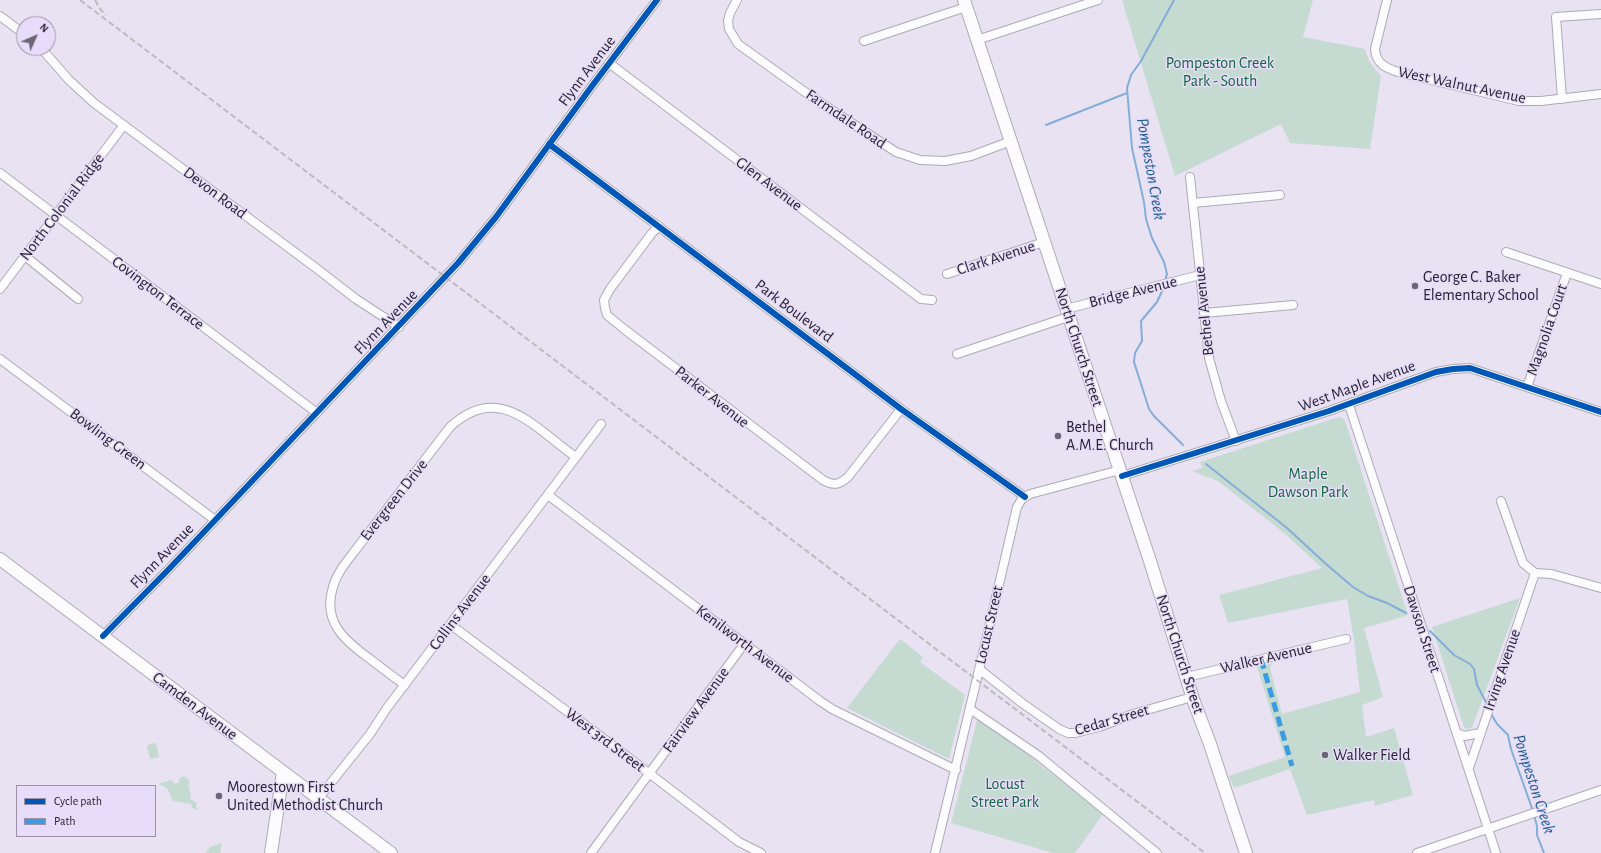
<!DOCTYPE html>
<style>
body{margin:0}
#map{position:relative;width:1601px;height:853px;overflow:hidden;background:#e8e2f3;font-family:"Alegreya Sans",sans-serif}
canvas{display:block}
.legend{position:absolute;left:16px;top:785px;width:140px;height:52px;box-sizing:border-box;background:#e7dcf9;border:1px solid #9b92a8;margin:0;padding:5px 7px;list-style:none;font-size:12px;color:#28242f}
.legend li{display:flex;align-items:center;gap:8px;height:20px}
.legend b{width:20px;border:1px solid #9b92a8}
.north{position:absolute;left:16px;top:16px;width:40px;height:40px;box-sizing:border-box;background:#e7dcf9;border:1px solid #9b92a8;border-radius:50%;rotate:45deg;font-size:11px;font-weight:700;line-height:16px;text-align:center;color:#28242f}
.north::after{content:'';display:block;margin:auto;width:14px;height:18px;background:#6b6674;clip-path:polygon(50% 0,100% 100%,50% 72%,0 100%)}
</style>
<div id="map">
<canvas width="1601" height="853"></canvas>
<ul class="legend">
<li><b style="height:5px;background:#0057b8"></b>Cycle path</li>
<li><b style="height:5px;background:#3d9ce1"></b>Path</li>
</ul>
<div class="north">N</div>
</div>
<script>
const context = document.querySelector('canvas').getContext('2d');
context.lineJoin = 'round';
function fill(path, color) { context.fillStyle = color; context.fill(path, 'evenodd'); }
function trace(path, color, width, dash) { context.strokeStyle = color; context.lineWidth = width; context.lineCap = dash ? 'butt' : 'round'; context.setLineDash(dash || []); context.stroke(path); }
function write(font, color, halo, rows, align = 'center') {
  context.font = font + ' "Alegreya Sans",sans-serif'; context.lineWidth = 3; context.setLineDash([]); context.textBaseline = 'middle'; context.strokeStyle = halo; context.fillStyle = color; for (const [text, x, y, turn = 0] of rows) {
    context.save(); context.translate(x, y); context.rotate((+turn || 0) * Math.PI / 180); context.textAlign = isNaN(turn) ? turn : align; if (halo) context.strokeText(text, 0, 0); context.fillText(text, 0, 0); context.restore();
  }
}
fill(new Path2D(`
 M1122 0H1313L1303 37 1365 49C1367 60 1373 67 1381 76L1370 149 1290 143 1281 124 1175 176Z
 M1339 417 1344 419 1347 427 1408 615 1364 628 1383 697 1362 705 1366 737 1394 728 1413 795 1375 806 1374 800 1307 815 1290 769 1234 788 1229 776 1285 757 1257 667 1272 663 1270 668 1282 714 1360 692 1354 640 1347 599 1228 623 1219 595 1322 568 1284 533 1218 481 1192 471 1202 468 1200 462Z
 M1520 598 1473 725 1472 728 1466 729 1464 727 1432 627Z
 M900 639 923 657 920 662 965 695 949 759 847 708Z
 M978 717 1016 745 1103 814 1075 853H1053L951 823Z
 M156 743 159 757 150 759 147 747 149 744Z
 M184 776 189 780 190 784 188 785 191 796 190 799 197 803 196 807 199 810 192 808 191 804 173 801 167 788 158 784 172 780 174 784 180 782 179 780 180 778Z
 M222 843 220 853H206L210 847Z`), '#c5dad1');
trace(new Path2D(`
 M1046 125 1127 93
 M1165 281 1167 274 1164 262 1152 238 1146 219 1144 202 1132 148 1127 88 1131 75 1141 61 1174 0
 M1164 287 1157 302 1141 321 1142 341 1135 353 1134 362 1149 409 1154 416 1183 445
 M1206 464 1287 528 1326 564 1353 587 1368 596 1387 603 1406 613
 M1430 631 1454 655 1470 664 1474 669 1477 685 1488 706
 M1490 712 1497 724 1508 735 1511 749 1533 811
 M1534 815 1537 826V835L1544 853`), '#85add7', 2);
const street = new Path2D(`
 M737 0 730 13 728 21 729 29 738 44 812 97 896 152 920 160 945 161 971 156 1011 141
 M1387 0 1375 49C1376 64 1386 68 1398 72L1519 101H1541L1601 94
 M0 16 24 34
 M977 40 1098 0
 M864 41 966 7
 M41 48 69 80 94 103 316 268 356 299 399 327
 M609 63 921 299 932 300
 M1562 99 1556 17 1601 14
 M549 144 901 409 1025 497
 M0 173 317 413
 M1190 177 1209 358 1221 401 1236 441
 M1193 203 1280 195
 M659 226 652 233 610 289 604 300 605 308 607 315 624 329 823 480C834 486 839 485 848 477L901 409
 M1506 252 1601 284
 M25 256 78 299
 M947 274 1044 242
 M0 289 124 125
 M1066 309 1200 275
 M1204 313 1293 305
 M957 354 1068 317
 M0 359 215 520
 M1527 387 1567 273
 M1349 405 1496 853
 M1122 476 1329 411 1436 372 1453 369 1470 368 1601 412
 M548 495 820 701 832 709 956 770
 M1501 501 1523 563 1535 573
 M1535 573 1551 574 1601 588
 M451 625 611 744 739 842 761 853
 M103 636 169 569 458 263 496 217 592 86 657 0
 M979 669 1022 703 1059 729 1068 733H1075L1099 727 1133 714 1192 697
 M1187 677 1346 639
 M405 685C393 677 382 668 370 659 345 641 322 622 333 587 337 572 348 560 357 548L450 427C500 381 534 428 576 457
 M970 709 1039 756 1157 853
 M1457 733 1464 736 1480 733
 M1469 768 1535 573
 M318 799 370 734 387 708 601 424
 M591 853 744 644
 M935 853 985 645 1017 507 1022 499 1030 494 1120 470
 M1417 853 1601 790`);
const secondary = new Path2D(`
 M964 0 1150 561 1194 702 1210 744 1246 853
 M0 559 391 853
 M271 853 283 772`);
trace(street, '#aea9b6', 10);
trace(secondary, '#aea9b6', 14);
trace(street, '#fcfbfd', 8);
trace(secondary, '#fcfbfd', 12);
trace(new Path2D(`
 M80 0 1205 853
 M95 0 101 10 106 15`), '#bcbbbe', 2, [6, 3]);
trace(new Path2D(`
 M1261 659 1292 766`), '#3d9ce1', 5, [10, 5]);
trace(new Path2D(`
 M549 144 901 409 1025 497
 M1122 476 1329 411 1436 372 1453 369 1470 368 1601 412
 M103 636 169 569 458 263 496 217 592 86 657 0`), '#0057b8', 6);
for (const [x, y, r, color] of [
 [1415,286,4,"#6b6674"],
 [1058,436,4,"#6b6674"],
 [1325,755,4,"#6b6674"],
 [219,796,4,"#6b6674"]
]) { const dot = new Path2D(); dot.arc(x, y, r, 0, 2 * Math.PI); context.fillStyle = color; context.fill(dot); trace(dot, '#e7dcf9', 1.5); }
write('16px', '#13683d', '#e7dcf9', [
 ["Pompeston Creek",1220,63],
 ["Park - South",1220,81],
 ["Maple",1308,474],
 ["Dawson Park",1308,492],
 ["Locust",1005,784],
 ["Street Park",1005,802]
]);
write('16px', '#28242f', '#e7dcf9', [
 ["Flynn Avenue",587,71,-53],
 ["West Walnut Avenue",1462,85,12],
 ["Farmdale Road",846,119,34],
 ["Glen Avenue",769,184,37],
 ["Devon Road",215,193,37],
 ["North Colonial Ridge",62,207,-53],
 ["Clark Avenue",996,258,-18],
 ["Bridge Avenue",1133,292,-14],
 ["Covington Terrace",158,293,37],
 ["Park Boulevard",794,311,37],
 ["Bethel Avenue",1204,311,-96],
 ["Flynn Avenue",386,322,-46],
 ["Magnolia Court",1547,330,-71],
 ["North Church Street",1079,347,72],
 ["West Maple Avenue",1357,386,-20],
 ["Parker Avenue",712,397,38],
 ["Bowling Green",108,439,37],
 ["Evergreen Drive",394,500,-52],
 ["Flynn Avenue",162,556,-46],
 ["Collins Avenue",460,612,-53],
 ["Locust Street",989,625,-77],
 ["Dawson Street",1422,629,72],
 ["Kenilworth Avenue",745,644,37],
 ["North Church Street",1180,654,72],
 ["Walker Avenue",1266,658,-13],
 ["Irving Avenue",1502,670,-71],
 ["Camden Avenue",195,706,37],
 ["Fairview Avenue",696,710,-54],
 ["Cedar Street",1112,720,-16],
 ["West 3rd Street",605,740,37]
]);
write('16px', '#28242f', '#e7dcf9', [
 ["George C. Baker",1423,277],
 ["Elementary School",1423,295],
 ["Bethel",1066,427],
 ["A.M.E. Church",1066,445],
 ["Walker Field",1333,755],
 ["Moorestown First",227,787],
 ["United Methodist Church",227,805]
], 'left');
write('italic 17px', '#1c5c8e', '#e7dcf9', [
 ["Pompeston Creek",1151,169,80],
 ["Pompeston Creek",1534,784,72]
]);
</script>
